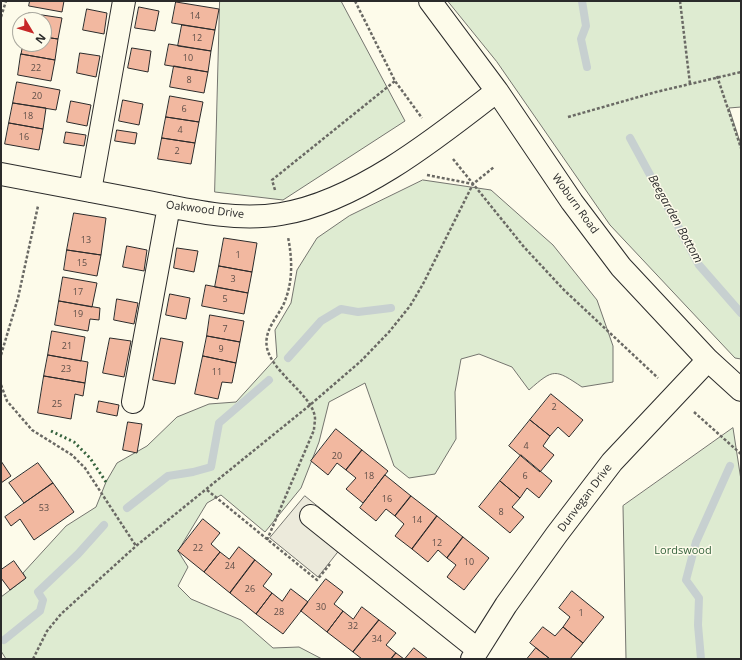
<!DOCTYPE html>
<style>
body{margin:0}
#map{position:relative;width:742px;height:660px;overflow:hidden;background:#fdfbea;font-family:"Open Sans",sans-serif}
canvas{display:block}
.frame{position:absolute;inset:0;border:2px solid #2b2b2b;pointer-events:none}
.north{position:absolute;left:12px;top:12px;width:40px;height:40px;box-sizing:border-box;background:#fdfbea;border:1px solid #a9a89e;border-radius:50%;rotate:128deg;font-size:11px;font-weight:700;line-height:16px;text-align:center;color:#2b2b2b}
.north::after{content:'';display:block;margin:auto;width:14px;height:18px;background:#c62828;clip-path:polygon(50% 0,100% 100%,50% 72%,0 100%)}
</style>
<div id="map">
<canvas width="742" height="660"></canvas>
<div class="frame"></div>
<div class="north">N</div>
</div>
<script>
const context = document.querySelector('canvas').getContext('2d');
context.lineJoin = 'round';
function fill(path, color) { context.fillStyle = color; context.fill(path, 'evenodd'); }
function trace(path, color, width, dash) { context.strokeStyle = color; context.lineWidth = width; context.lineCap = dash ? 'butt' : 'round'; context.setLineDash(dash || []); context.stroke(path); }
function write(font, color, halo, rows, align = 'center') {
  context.font = font + ' "Open Sans",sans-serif'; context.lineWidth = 3; context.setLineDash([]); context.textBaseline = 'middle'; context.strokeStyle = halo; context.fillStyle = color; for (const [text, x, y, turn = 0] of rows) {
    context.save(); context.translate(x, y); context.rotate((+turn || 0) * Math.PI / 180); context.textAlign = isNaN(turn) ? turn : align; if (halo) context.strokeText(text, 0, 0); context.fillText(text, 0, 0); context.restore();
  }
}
const green = new Path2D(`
 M220 1H341L405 121 283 200 215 192Z
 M448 1H741V107L729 108 741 145V359L735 358 610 225 497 62Z
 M423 180 491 190 553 245 597 300 613 346V382L582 387C555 369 554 368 529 390L512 367 479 354 461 359 455 392 456 439 435 474 409 478 394 466 365 383 329 402 319 442 301 488 265 532 221 495 207 503 178 551 188 567 178 586 191 599 241 620 273 648 299 647 322 659H6L1 651V597L26 578 23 573 66 526 96 507 106 482 117 463 147 446 177 417 209 404 236 402 277 357 275 330 291 303 297 270 317 238 349 216Z
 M733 428 741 480V659H626L623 506Z`);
fill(green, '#deebd1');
trace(green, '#74746e', 1);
const parking = new Path2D(`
 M305 496 352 534 318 577 270 538Z`);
fill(parking, '#eceadb');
trace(parking, '#74746e', 1);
trace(new Path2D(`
 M582 1 586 26 581 39 587 67
 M630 138 699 265 741 313
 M288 358 321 321 341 309 358 312 391 308
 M127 508 168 476 193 472 211 467 219 423 269 380
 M4 640 40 611 43 600 38 592 78 554 104 525
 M701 659 698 625 699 598 686 580 696 542 730 466`), '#c7d0d0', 8);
const building = new Path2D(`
 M30 1H64L62 12 29 6Z
 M176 2 219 9 215 30 172 23Z
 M139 7 159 11 155 31 135 28Z
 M87 9 107 13 104 34 83 30Z
 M29 13 62 18 58 39 44 37V20H27Z
 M182 25 215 30 211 51 178 46Z
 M44 37 58 39 55 60 21 54 23 44H44Z
 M169 44 211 51 208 72 165 65Z
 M132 48 151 51 148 72 128 68Z
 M80 53 100 56 96 77 77 73Z
 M21 54 55 60 51 81 18 75Z
 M174 66 208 72 204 93 170 87Z
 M17 82 60 90 56 110 13 103Z
 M170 96 203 102 199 122 166 117Z
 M123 100 143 104 139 125 119 121Z
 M71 101 91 105 87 126 67 122Z
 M13 103 46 108 43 129 9 123Z
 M166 117 199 122 195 143 162 138Z
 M9 123 43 129 39 150 5 144Z
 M117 130 137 133 135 144 115 141Z
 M66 132 86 135 84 146 64 143Z
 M162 138 195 143 191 164 158 159Z
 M74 213 106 218 101 255 67 250Z
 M224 238 257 243 252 272 219 266Z
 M127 246 147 250 144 271 123 267Z
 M177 248 198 251 194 272 174 268Z
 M67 250 101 255 97 276 64 270Z
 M219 266 252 272 248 293 215 287Z
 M63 277 97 283 92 307 59 301Z
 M206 285 248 293 244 314 202 306Z
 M170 294 190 298 186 319 166 315Z
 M117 299 138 303 134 324 114 320Z
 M59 301 100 308 99 320 90 319 88 331 55 325Z
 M210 315 244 321 240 342 207 336Z
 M52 331 85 337 81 361 48 355Z
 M207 336 240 342 236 363 203 356Z
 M110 338 131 341 124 377 103 373Z
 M161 338 183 342 175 384 153 380Z
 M48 355 88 362 85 383 44 376Z
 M203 356 236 363 232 383 222 382 218 399 195 394Z
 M44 376 85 383 83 396 75 394 71 419 38 413Z
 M551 394 583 420 569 437 558 427 550 436 530 420Z
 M99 401 119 405 117 416 97 412Z
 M530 420 550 436 543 446 554 455 540 472 509 446Z
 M128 422 142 424 137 453 123 450Z
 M336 429 362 450 346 470 337 463 328 475 311 461Z
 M362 450 388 471 363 503 346 489 356 478 346 470Z
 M521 455 552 481 539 498 527 488 520 498 500 481Z
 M1 461 11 476 1 483Z
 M38 463 53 483 24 503 9 483Z
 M385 475 411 496 395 516 386 509 376 521 360 508Z
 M500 481 520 498 512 507 524 517 510 533 479 507Z
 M53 483 74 512 34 540 20 519 11 526 5 517Z
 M411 496 437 516 412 549 395 536 404 524 395 516Z
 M437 516 463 537 447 558 438 550 428 562 412 549Z
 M203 519 220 533 211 544 220 552 204 572 178 551Z
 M463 537 489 558 464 590 447 577 456 565 447 558Z
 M239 547 255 560 230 593 204 572 220 552 229 559Z
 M255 560 272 574 263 586 272 593 256 614 230 593Z
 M14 561 26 578 10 590 1 578V570Z
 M326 579 343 592 334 604 343 611 327 632 301 611Z
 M291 589 308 602 283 634 256 614 272 593 282 601Z
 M572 591 604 617 583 643 563 627 570 617 559 608Z
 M362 607 379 620 353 652 327 632 343 611 353 619Z
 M379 620 396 633 386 645 396 653 391 659H362L353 652Z
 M543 627 555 636 563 627 583 643 570 659H550L530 643Z
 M414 648 428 659H405Z
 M536 648 550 659H527Z
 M396 653 404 659H391Z`);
fill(building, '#f2b8a0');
trace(building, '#2b2b2b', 1);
const minor = new Path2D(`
 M430 1 497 91 572 202 621 267 708 360 741 390
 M1 174C47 183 92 191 138 200 184 209 234 222 281 214 357 202 438 137 497 91
 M90 191 124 1
 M133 402 169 206
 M311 516 477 649
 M472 659 506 605 557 534 612 462 708 360`);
trace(minor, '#2b2b2b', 24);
trace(new Path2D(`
 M355 1 395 81 422 118
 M680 1 690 84
 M1 17 6 1
 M717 76 741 148
 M568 117 656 92 741 72
 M453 159 524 247 564 290 658 378
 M427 175 473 184
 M275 190 272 180 395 81
 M1 355 18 298 38 206
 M1 385 7 401 32 430 72 455 85 468 136 546
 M694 412 741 454
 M207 490 317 580 330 564
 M267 540 314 430C314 427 315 422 315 418 313 395 273 374 267 348 263 328 281 315 286 298 293 279 292 257 288 237
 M33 659 47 631 61 614 136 546 310 405 361 361 389 332 410 306 423 284 473 184 494 167`), '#6a6964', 2.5, [3, 2]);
trace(minor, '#fdfbea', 22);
trace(new Path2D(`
 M51 431 74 442 90 458 106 482`), '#34623c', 3, [2, 3]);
write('9px', '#5d4e48', null, [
 ["14",195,16],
 ["12",197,38],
 ["10",188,58],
 ["22",36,68],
 ["8",189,80],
 ["20",37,96],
 ["6",184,109],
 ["18",28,116],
 ["4",180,130],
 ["16",24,137],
 ["2",177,151],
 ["13",86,240],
 ["1",238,255],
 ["15",82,263],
 ["3",233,279],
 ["17",78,292],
 ["5",225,299],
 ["19",78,314],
 ["7",225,329],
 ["21",67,346],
 ["9",221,349],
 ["23",66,369],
 ["11",217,372],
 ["25",57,404],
 ["2",554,407],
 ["4",526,446],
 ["20",337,456],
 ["18",369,476],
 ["6",525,476],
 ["16",387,499],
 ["53",44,508],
 ["8",501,512],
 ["14",417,520],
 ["12",437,543],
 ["22",198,548],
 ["10",469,562],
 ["24",230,566],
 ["26",250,589],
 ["30",321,607],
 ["28",279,612],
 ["1",581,613],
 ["32",353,626],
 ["34",377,639]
]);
write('11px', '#2b2b2b', '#fdfbea', [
 ["Woburn Road",575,204,54],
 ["Oakwood Drive",205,210,7],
 ["Dunvegan Drive",585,498,-53]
]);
write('11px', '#34623c', '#fdfbea', [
 ["Lordswood",683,551]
]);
write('italic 12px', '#2b2b2b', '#fdfbea', [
 ["Beegarden Bottom",675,219,61]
]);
</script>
